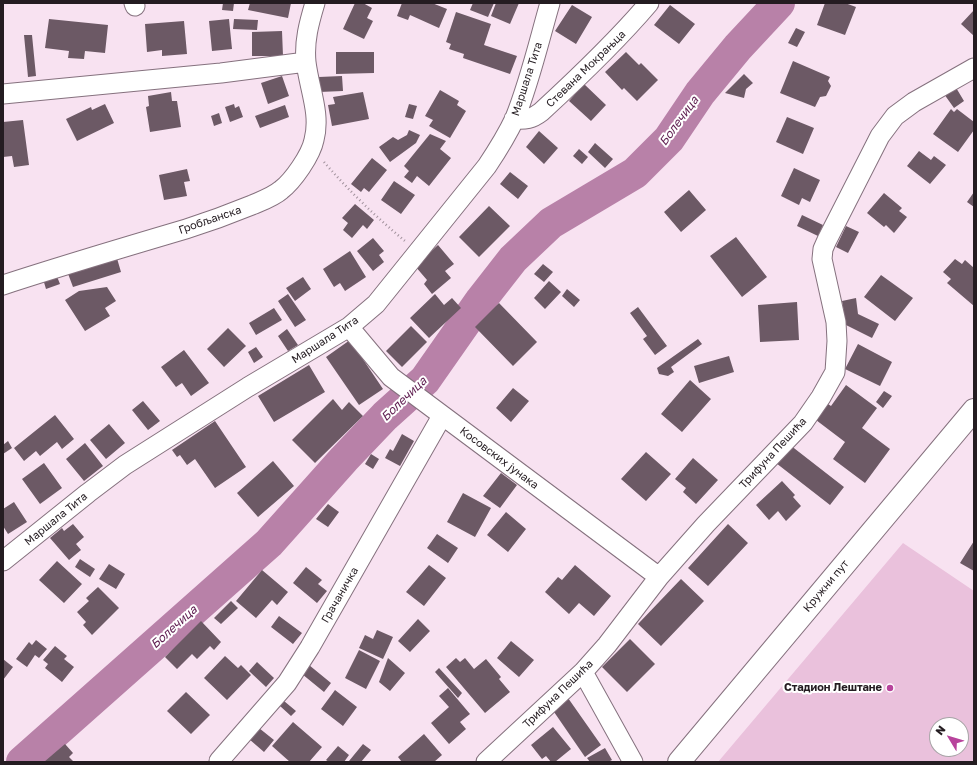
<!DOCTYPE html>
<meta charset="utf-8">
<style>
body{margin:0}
#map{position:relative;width:977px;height:765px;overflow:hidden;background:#f8e2f1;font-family:"Golos Text",sans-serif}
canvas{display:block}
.frame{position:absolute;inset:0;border:4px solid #241c21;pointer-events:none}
.north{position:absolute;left:929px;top:717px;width:40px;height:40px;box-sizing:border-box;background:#fff;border:1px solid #a7a4a6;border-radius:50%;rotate:308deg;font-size:11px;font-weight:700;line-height:16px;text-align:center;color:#241c21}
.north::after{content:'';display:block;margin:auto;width:14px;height:18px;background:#b8439c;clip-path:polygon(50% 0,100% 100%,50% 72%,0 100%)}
</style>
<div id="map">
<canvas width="977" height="765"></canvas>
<div class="frame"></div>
<div class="north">N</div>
</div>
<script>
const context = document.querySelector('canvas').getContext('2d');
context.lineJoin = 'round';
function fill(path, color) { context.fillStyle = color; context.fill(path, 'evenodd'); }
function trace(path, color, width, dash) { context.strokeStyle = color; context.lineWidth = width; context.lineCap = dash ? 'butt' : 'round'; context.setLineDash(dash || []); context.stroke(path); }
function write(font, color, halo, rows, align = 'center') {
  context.font = font + ' "Golos Text",sans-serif'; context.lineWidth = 4; context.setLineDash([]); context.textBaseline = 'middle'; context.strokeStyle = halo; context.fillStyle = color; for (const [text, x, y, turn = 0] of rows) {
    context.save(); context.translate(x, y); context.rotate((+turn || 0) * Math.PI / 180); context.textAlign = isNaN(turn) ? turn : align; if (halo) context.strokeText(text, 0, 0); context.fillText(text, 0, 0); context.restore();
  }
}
fill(new Path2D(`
 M903 543 974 591V762H718ZM937 725H961V749H937Z`), '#eac1dc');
trace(new Path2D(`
 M22 762 269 543 344 459 385 416 425 380 481 300 513 259 551 223 635 173 669 139 700 93 738 47 779 3`), '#b881a8', 32);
fill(new Path2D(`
 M223 3H234L233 11 222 10Z
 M250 3H291L288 18 248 10Z
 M355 3H363L372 8 367 18 373 21 364 39 343 29Z
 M402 3H432L447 9 439 28 410 15 408 20 397 16Z
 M473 3H494L488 17 470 10Z
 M496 3H519L510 24 491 16Z
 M825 3H845L856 7 845 35 817 25Z
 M572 5 592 17 576 44 555 31Z
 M670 5 695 24 679 44 654 25Z
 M974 10V36L961 24Z
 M456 12 491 24 484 45 517 56 510 74 463 58 464 54 449 49 451 44 446 42Z
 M49 19 108 25 105 53 85 51 84 59 68 58 69 51 45 48Z
 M229 19 232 49 212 51 209 21Z
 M234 19 258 20 257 30 233 29Z
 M184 21 187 54 162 56V50L147 52 145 24Z
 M796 28 805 32 797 47 788 43Z
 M282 31 283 56H252V32Z
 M24 35H32L36 76 28 77Z
 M336 52H374V73L336 74Z
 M626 52 639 65 641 63 658 80 637 101 624 88 622 90 605 72Z
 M793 61 830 77 828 81 831 86 826 96 820 97 815 107 780 93Z
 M744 74 753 83 746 89 744 98 725 93Z
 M282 76 289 96 268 104 261 83Z
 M342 76 343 91 319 92V77Z
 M584 84 606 105 591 121 569 101Z
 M955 86 964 101 954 108 944 94Z
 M440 90 459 101 457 105 466 111 450 138 429 126 433 120 425 116Z
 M171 92 172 101H177L181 127 150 132 146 107 149 106 148 96Z
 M363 92 369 119 332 126 328 105 335 104 333 97Z
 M105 104 114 123 77 141 66 119 91 107 92 110Z
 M234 104 235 108 239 106 243 117 230 122 225 107Z
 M409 104 417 106 413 119 405 117Z
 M285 105 289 117 260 128 255 116Z
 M951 109 954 112 957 109 974 122V130L958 152 933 134Z
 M219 113 222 123 214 126 211 116Z
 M787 117 814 128 803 154 776 142Z
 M23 120 29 165 14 167 12 156 3 157V122Z
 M409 130 420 135 416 143 390 162 379 147 393 137 398 140 407 135Z
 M539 131 558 148 544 164 526 147Z
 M430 134 446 141 440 149 451 158 429 186 417 176 412 183 404 177 409 171 404 166Z
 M595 143 613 159 605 168 588 152Z
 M579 149 588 157 582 164 573 156Z
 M919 151 931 160 934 156 946 165 930 184 907 166Z
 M372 158 387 170 369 192 364 188 361 192 351 184Z
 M794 168 820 180 810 202 802 198 799 205 781 196Z
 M187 169 190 181 184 182 187 196 164 200 159 175Z
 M510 172 528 186 518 199 500 184Z
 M394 181 415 195 401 214 381 200Z
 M689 190 706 210 681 232 664 212Z
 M974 192V207L967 202Z
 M884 193 902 208 899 211 907 217 894 233 886 225 884 227 867 213Z
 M355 204 374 220 367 229 363 225 352 238 343 230 348 223 342 218Z
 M489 206 510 226 479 257 459 237Z
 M802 215 823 225 818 236 797 226Z
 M846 226 859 232 848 253 836 247Z
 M736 237 767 277 742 297 710 256Z
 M373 238 384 251 379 255 384 262 373 271 357 251Z
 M438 245 454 264 445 271 451 278 432 294 424 284 427 280 415 266Z
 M350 251 366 277 345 291 340 283 334 287 323 269Z
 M116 255 121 272 73 287 67 271Z
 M955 259 962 264 965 260 974 268V306L947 283 951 279 943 272Z
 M543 264 553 272 544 282 534 274Z
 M56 274 60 284 46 289 43 279Z
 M881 275 913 298 895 321 864 297Z
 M303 277 311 289 295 301 286 288Z
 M549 281 561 292 545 309 534 298Z
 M107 287 116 301 105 308 110 316 85 331 65 300 79 291Z
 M567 289 580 300 574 307 562 296Z
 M288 294 306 320 295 327 278 301Z
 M435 294 444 305 452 298 461 308 429 338 410 318Z
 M856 298 858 314 879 324 872 338 846 325 842 301Z
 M797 302 799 340 760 342 758 305Z
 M499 303 537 342 513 366 475 327Z
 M638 307 667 346 655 355 643 339 647 336 630 313Z
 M274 308 282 320 256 335 249 323Z
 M411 326 427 342 402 367 386 351Z
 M228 328 246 346 224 367 207 349Z
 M287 329 298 345 288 351 278 336Z
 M698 339 702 344 671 367 674 372 668 376 659 374 657 368Z
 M350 340 383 389 359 405 326 357Z
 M858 344 892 362 880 386 845 369Z
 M256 347 263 357 254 363 248 352Z
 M184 350 209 383 191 396 182 383 176 387 161 367Z
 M729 356 734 372 699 383 694 366Z
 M309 365 325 392 274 422 258 396Z
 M690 380 711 399 682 432 661 414Z
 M846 385 877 408 862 428 890 449 865 483 833 459 845 442 816 420 828 404 831 406Z
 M513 388 529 401 511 422 496 408Z
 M884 391 892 396 883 408 876 402Z
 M333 399 342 410 349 402 363 416 315 463 292 440Z
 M143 401 160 421 148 430 132 410Z
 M55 415 74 439 62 449 57 442 40 456 36 451 24 461 14 448Z
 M215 421 246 467 215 488 195 459 187 465 180 455 177 457 172 450Z
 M109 424 125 443 106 459 90 440Z
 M402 434 414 441 400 466 385 458 390 449 393 451Z
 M8 441 12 448 3 454V445Z
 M85 443 103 466 84 481 66 459Z
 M790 445 844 487 830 505 776 463Z
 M646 452 671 474 646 501 621 479Z
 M371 454 379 459 373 469 365 464Z
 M693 458 718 480 696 504 683 492 686 488 675 479Z
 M273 461 294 486 258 517 237 493Z
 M44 463 62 488 40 504 22 479Z
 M501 473 517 485 500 508 483 496Z
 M782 481 795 495 793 497 801 506 786 521 778 511 769 520 756 505Z
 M463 493 491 508 475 537 447 522Z
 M14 502 27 522 8 534 3 526V509Z
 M328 504 339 512 328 527 316 519Z
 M506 512 526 529 508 552 487 535Z
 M73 524 84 537 76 544 81 550 69 560 50 538 62 528 64 531Z
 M728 524 748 543 708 586 688 568Z
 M437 534 458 548 448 563 427 548Z
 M974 541V571L960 563Z
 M80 559 95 569 90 577 75 567Z
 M57 561 82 584 64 603 39 580Z
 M109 564 125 574 116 589 99 579Z
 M429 565 446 578 424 606 406 592Z
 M575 565 611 596 594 616 579 603 569 614 545 592 558 577 562 580Z
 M306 567 322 580 318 584 327 591 317 603 293 583Z
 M262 570 288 592 277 605 272 600 256 618 236 601Z
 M681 579 704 601 661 646 638 624Z
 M98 587 119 608 92 635 83 625 86 622 77 612 89 601 86 598Z
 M231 601 238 608 221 624 214 618Z
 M279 616 302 633 293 644 271 627Z
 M418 619 430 631 410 652 398 641Z
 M201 621 221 642 214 650 210 646 197 659 192 654 177 669 165 657Z
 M377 630 393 637 383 659 359 648 365 635 373 639Z
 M630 639 655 664 627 692 602 667Z
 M36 640 47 649 39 658 35 655 27 667 16 659 29 642 32 645Z
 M511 641 534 660 519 677 497 658Z
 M55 646 67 656 64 659 74 667 62 682 45 668 48 664 43 660Z
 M359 650 380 661 366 689 345 678Z
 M225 656 238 668 241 665 251 675 227 700 204 678Z
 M388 658 405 673 390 691 379 682Z
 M456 658 460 662 465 658 474 669 486 659 501 677 499 679 510 692 485 713 446 667Z
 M3 659 13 667 3 680Z
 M257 662 274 678 266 687 249 671Z
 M309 665 331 683 324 692 302 674Z
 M439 668 462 693 458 698 435 672Z
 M448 688 470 714 460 722 466 729 449 744 431 723 449 707 439 696Z
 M335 690 357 707 343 726 321 709Z
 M186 692 210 715 191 734 167 711Z
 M568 698 601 745 585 757 552 709Z
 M284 701 296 711 291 716 280 706Z
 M293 722 322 747 309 762H290L272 746Z
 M553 727 571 749 555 762H551L546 756 542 759 531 745Z
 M259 728 274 740 264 752 249 739Z
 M424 734 442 755 434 762H402L398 757Z
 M65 744 73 753 69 757 74 762H44Z
 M363 744 371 750 361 762H350L349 761Z
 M338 746 349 755 344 762H329L326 760Z
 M605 748 612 760 608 762H590L587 758Z`), '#6c5965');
const street = new Path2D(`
 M134 3 135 6
 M3 94 221 73 306 62
 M514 119C525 120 532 119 541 112 579 77 616 42 649 3
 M3 285C64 265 125 247 186 229 208 222 230 214 252 205 261 201 273 197 281 190 293 181 311 155 314 140 321 114 309 88 306 62 304 41 309 23 315 3
 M349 327 391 377 659 577
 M3 561 88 493 125 465 248 387 349 327 376 304 487 166C497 151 507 135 515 118 530 81 539 41 550 3
 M583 672 633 762
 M219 761 287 683 310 647 442 416
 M486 762 583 672 607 645 659 577 706 524 803 423 821 397 835 372 837 341 836 322 822 259 823 249 827 240 880 136 895 116 914 102 974 68`);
const secondary = new Path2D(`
 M679 762 974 410`);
trace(street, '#85717e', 21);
trace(secondary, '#85717e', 24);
trace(new Path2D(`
 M324 162C349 191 376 217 405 241`), '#a1919c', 2.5, [1, 3]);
trace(street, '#fff', 19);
trace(secondary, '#fff', 22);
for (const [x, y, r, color] of [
 [890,688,4,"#b8439c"]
]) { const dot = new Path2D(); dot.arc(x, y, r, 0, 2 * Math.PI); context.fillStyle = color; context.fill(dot); trace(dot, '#fff', 1.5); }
write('11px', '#241c21', '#fff', [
 ["Стевана Мокрањца",586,69,-44],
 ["Маршала Тита",527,79,-72],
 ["Гробљанска",210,220,-19],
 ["Маршала Тита",325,340,-33],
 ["Трифуна Пешића",773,453,-47],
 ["Косовских јунака",499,458,37],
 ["Маршала Тита",56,519,-39],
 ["Кружни пут",826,586,-50],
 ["Грачаничка",340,595,-60],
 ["Трифуна Пешића",558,694,-44]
]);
write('bold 11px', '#241c21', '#fff', [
 ["Стадион Лештане",882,688]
], 'right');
write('italic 12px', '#5d1b4e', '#fff', [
 ["Болечица",679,121,-54],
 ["Болечица",404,399,-44],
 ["Болечица",174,627,-42]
]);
</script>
